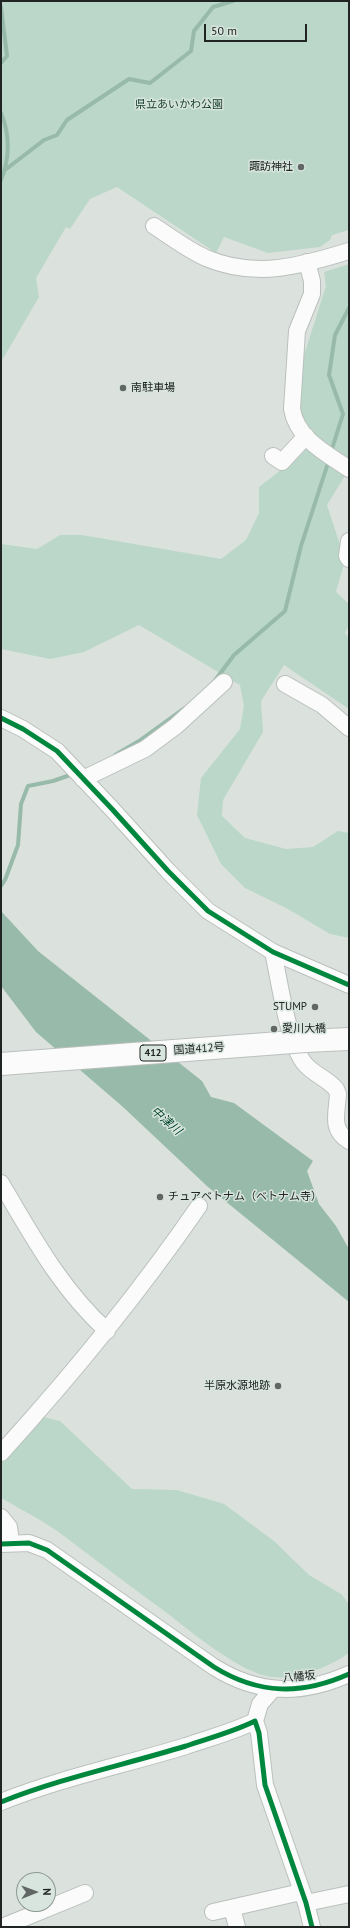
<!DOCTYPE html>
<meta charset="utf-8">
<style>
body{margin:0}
#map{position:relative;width:350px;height:1928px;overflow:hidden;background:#dbe2de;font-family:"PT Sans",sans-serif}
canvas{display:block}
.frame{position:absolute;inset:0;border:2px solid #202523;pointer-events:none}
.north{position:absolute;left:16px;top:1872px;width:40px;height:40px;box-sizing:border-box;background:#d8e5de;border:1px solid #8e9893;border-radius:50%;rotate:89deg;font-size:11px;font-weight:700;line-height:16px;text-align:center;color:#202523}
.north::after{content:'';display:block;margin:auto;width:14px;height:18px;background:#616764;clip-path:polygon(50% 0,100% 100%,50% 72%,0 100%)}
.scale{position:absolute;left:204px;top:24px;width:103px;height:18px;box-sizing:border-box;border:2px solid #202523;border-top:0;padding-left:5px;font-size:12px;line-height:14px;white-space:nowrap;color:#202523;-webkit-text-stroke:3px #d8e5de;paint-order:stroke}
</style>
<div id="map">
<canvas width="350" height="1928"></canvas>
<div class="frame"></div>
<div class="north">N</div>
<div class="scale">50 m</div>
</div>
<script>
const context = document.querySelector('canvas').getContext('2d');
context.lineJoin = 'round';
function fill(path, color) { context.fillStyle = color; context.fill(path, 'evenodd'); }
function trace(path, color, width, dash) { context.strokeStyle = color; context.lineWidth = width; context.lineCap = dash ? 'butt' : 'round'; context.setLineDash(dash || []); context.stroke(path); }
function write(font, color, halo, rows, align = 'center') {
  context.font = font + ' "PT Sans","Noto Sans JP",sans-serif'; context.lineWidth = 3; context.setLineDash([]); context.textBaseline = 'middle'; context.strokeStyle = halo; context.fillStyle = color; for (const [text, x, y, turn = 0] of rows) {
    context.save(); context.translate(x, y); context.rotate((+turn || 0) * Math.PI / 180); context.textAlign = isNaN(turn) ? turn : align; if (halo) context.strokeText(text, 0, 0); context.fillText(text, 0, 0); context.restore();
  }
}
fill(new Path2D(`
 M1 1H349V230L332 235 330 240 320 247 268 253 224 237 216 253 117 187 90 199 70 229 66 227 36 278 39 297 1 362Z
 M349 264V469L327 505 345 560 336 592 349 604V625L345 633 349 638V709L284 665 261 701 263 732 223 800 222 816 245 838 286 849 313 847 338 831 349 833V938L330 934 288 909 245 888 221 864 197 815 201 778 240 729 244 706 240 685 139 625 84 652 50 659 1 649V544L37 549 60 535H82L221 559 246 540 259 513V487L304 452 311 429 299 417 300 368 326 286 324 272Z
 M43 1417 60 1421 132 1489 177 1490 224 1504 274 1541 309 1575 341 1594 349 1604V1653C329 1667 297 1680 272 1677 242 1674 191 1632 167 1613 131 1587 96 1560 60 1533 42 1520 22 1510 3 1499L1 1497V1458Z`), '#bad7c9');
fill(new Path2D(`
 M1 911 38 951 202 1081 211 1097 234 1103 313 1161 307 1171 319 1204 336 1226 349 1249V1302L208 1187 123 1107 36 1032 1 986Z`), '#98baaa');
trace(new Path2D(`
 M1 7 7 56 1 63
 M1 113C10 134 10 158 1 180
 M5 170 44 140 57 135 67 120 129 79 150 83 191 51 194 31 213 7 233 1
 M331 452 343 414 329 375 335 335 349 308
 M213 683 234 655 285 611 301 546 329 460
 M115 755 139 741 186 707
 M1 886 5 880 18 845 21 804 28 786 53 781 73 774`), '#98baaa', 4);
const minor = new Path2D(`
 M154 226C171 237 188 250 206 258 255 279 301 266 349 251
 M307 262 312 281V294L297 331 292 409C297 439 326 453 349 469
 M273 456 282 462 306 436
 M349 541 347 556 349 559
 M285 684 322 705 349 728
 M1 718 23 729 57 751 112 809 168 871 208 911 273 952 349 985
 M83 779 145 749 176 726 224 682
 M273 952C279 978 288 1045 305 1064 313 1074 328 1079 336 1089L338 1094C337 1114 330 1129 349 1141
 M1 1183C33 1237 60 1288 107 1331
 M1 1453C72 1375 139 1293 199 1206
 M1 1517 9 1527 11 1542
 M1 1544 29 1543 47 1550 214 1667C259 1695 302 1695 349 1674
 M255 1721 260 1704 273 1689
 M1 1802C61 1778 124 1765 186 1746 209 1738 233 1732 255 1721L259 1733 265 1785 306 1903 312 1927
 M306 1903 349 1894
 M232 1908 237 1927
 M213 1912 301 1892
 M2 1927 85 1893`);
const highway = new Path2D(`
 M306 1041 349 1039`);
trace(minor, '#bac0bd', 18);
trace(highway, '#bac0bd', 24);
trace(minor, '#fafbfa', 16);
trace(highway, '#fafbfa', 22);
const highwayBridge = new Path2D(`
 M1 1064 306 1041`);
trace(highwayBridge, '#bac0bd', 24, []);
trace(highwayBridge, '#fafbfa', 22);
trace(new Path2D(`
 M1 718 23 729 57 751 112 809 168 871 208 911 273 952 349 985
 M1 1544 29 1543 47 1550 214 1667C259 1695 302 1695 349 1674
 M1 1802C61 1778 124 1765 186 1746 209 1738 233 1732 255 1721L259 1733 265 1785 306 1903 312 1927`), '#00873e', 5);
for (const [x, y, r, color] of [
 [301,167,4,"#616764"],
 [123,388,4,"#616764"],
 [315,1007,4,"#616764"],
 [274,1029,4,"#616764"],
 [160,1197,4,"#616764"],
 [278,1386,4,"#616764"]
]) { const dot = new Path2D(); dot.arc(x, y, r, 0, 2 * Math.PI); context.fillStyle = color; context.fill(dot); trace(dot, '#d8e5de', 1.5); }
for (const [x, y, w] of [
 [153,1053,26]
]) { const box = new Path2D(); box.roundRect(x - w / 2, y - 8, w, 16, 3); context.fillStyle = '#d8e5de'; context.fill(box); trace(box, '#202523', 1); }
write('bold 10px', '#202523', null, [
 ["412",153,1053]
]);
write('11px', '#143c2c', '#d8e5de', [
 ["県立あいかわ公園",179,105]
]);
write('11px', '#202523', '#d8e5de', [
 ["諏訪神社",293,167],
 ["南駐車場",131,388,"left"],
 ["STUMP",307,1007],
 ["愛川大橋",282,1029,"left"],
 ["チュアベトナム（ベトナム寺）",168,1197,"left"],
 ["半原水源地跡",270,1386]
], 'right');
write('11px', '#202523', '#d8e5de', [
 ["国道412号",199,1049,-4],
 ["八幡坂",299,1677,-6]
]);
write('italic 12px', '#064730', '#d8e5de', [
 ["中津川",166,1121,41]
]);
</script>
